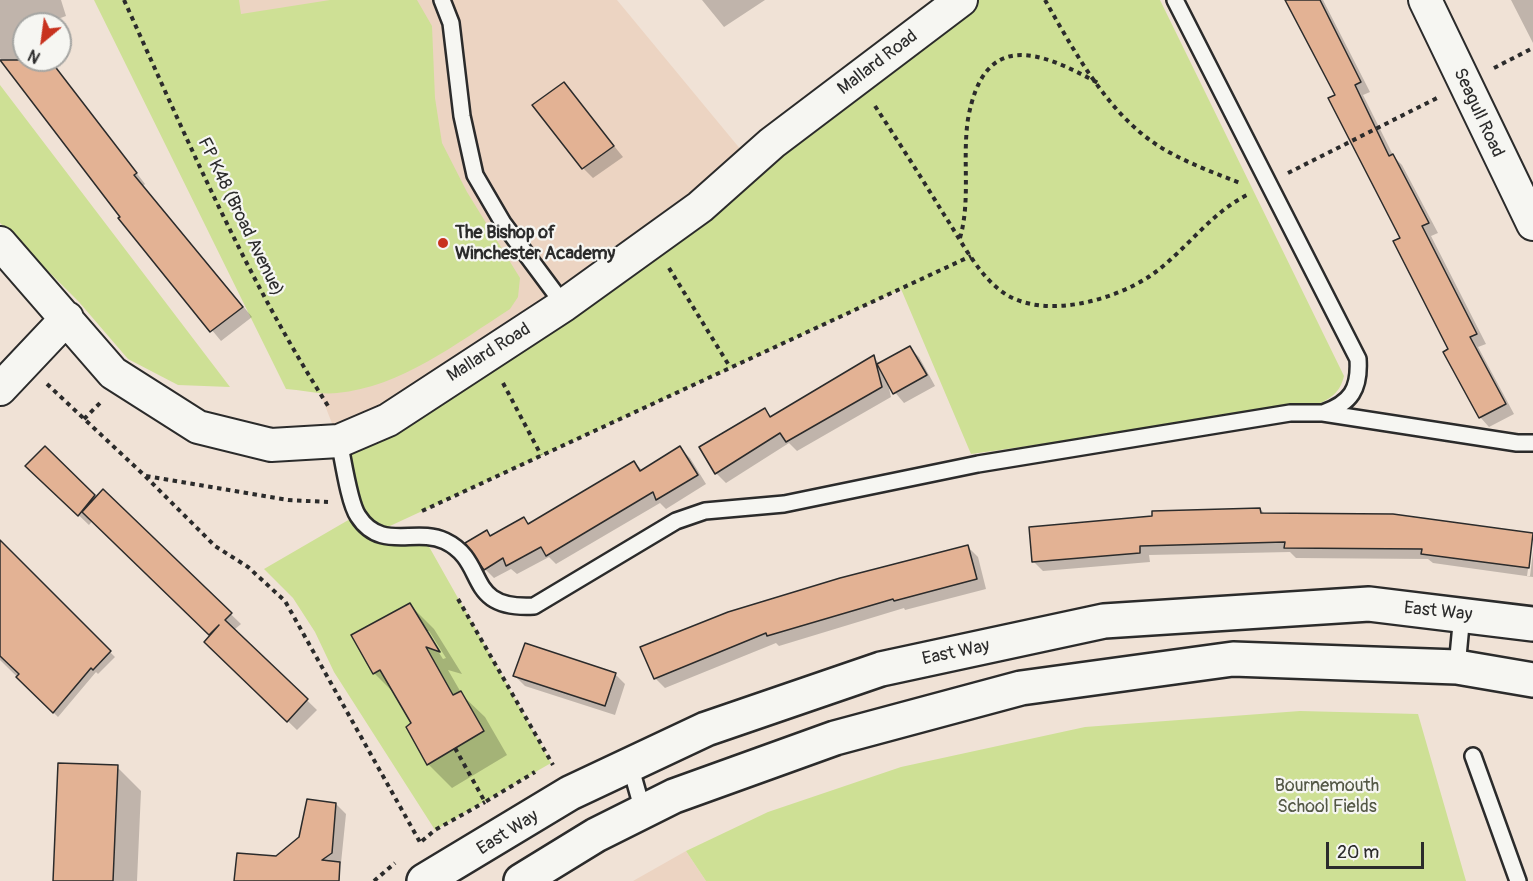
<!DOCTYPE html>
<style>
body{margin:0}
#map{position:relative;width:1533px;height:881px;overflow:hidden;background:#f0e2d6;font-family:Pangolin,sans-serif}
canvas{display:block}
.north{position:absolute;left:12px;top:12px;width:60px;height:60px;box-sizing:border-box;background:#f6f6f2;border:2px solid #a5a5a2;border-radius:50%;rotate:209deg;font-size:16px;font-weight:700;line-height:24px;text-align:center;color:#2b2b2b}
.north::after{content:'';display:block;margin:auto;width:21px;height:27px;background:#c8321e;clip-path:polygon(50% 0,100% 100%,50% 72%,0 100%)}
.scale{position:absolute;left:1326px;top:842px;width:98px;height:27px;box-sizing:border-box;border:3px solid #2b2b2b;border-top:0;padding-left:8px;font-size:18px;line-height:21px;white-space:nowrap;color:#2b2b2b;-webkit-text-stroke:4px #f6f6f2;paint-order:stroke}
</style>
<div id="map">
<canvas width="1533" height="881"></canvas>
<div class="north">N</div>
<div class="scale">20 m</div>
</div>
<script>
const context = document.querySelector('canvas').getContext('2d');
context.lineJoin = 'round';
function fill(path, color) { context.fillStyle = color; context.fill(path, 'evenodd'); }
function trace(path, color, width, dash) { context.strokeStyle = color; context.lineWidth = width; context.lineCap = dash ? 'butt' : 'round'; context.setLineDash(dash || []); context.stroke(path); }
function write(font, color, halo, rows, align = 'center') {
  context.font = font + ' Pangolin,sans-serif'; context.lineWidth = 4.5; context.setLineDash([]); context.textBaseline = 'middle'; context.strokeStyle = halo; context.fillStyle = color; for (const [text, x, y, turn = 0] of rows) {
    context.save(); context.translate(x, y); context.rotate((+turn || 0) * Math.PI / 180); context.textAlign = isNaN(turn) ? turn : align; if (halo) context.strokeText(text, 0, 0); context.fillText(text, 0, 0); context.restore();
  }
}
fill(new Path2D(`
 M124 0H617L751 162 339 441 320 393 288 343Z
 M686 851 706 881H633Z`), '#ecd4c2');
fill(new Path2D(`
 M94 0H239L241 14 330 0H417L432 26 435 98 442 143 467 192 520 278 518 297 510 309C457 343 401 387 337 393 321 395 302 390 286 389Z
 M961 0H1160L1344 376C1340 393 1331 398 1315 406L971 454 901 289 377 532 423 536 551 763 435 830 334 672 315 632 293 598 264 569 357 515 339 441 388 420Z
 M0 85 230 387 178 385 128 359 79 302 0 223Z
 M1300 711 1418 714 1466 881H706L686 851 768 812 901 767 1085 727Z`), '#cee095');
fill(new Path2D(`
 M0 0H61L66 16 44 24H24V60H50L145 184 143 186 252 317 221 341 120 219 122 217 0 58Z
 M702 0H765L724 27Z
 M1287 0H1323L1370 92 1363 95 1394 157 1402 165 1438 233 1431 236 1486 344 1478 347 1514 414 1489 427 1480 417 1337 95Z
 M1511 0H1533V43Z
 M564 84 623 157 593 178 583 168Z
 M909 347 919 357 935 386 904 403 888 384 891 397 797 451 789 443 726 483 716 473 701 448 765 410 773 418 873 357 880 364Z
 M45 448 97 498 103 491 241 624 234 630 317 710 297 730 206 642 212 636 93 520 89 525 27 466Z
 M680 448 690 458 706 484 666 509 660 503 556 564 549 557 517 574 511 569 494 578 485 569 486 532 492 537 524 519 529 524 634 462 643 471Z
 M1260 509 1265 514 1393 516 1533 535 1527 576H1530L1533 552V577L1433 563 1428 559 1296 558 1290 552 1149 555 1150 562 1043 571 1033 561Z
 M0 543 115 657 98 674 96 672 58 717 0 660Z
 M968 547 978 557 986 589 905 610 904 608 779 646 776 643 665 688 655 678Z
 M410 605 434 629 462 674 448 670 463 696 485 717 507 755 452 788 428 764 413 723 397 696 374 673ZM425 631H429L446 658 443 659Z
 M615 674 625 684 615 715 525 686 515 676Z
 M117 767 141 791 137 881H55Z
 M336 804 346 814 341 863 318 881H235L276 858Z`), '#0003');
const building = new Path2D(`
 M1285 0H1320L1361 82 1355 85 1389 156 1393 154 1429 223 1422 226 1477 334 1470 337 1506 404 1479 418 1443 352 1448 349 1393 241 1400 238 1328 98 1335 95Z
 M0 60H50L137 173 134 175 243 307 210 332 118 218 120 217Z
 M564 82 614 146 582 169 532 105Z
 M910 346 927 375 893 394 877 364Z
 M874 355 882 387 786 442 780 433 715 474 699 447 765 408 770 417Z
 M45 446 95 495 78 516 25 466Z
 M680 446 698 475 656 500 653 492 546 556 541 547 506 566 503 558 484 570 465 543 487 530 490 536 524 517 528 524 634 461 640 471Z
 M103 489 232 613 225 620 308 699 287 722 204 642 219 625 209 635 82 512Z
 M1260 508 1261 513 1393 514 1533 533 1529 568 1421 554 1422 549 1284 548 1285 542 1140 546V553L1032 562 1029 527 1152 516V511Z
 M0 540 111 651 93 670 91 668 53 713 16 677 19 674 0 656Z
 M968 545 977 579 894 601 893 599 767 636 766 633 654 679 640 647 728 612 840 578Z
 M410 603 440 652 426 647 453 695 461 691 484 731 427 765 406 727 411 723 380 670 373 674 351 635Z
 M525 643 616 673 605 706 513 676Z
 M58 763 118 765 113 881H53Z
 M307 799 336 803 332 853 322 860 340 862 339 881H234L237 853 276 856 299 837Z`);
fill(building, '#e3b294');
trace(building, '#2b2b2b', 1.5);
const lane = new Path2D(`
 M442 0 451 23 462 116 475 175 503 223 564 305
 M1175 0 1358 359C1360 389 1351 403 1323 413
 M339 441C343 459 349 503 358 516 381 552 415 527 445 541 489 562 463 610 534 606L676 521 705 511 784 504 978 464 1290 413H1323L1517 443H1533
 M1457 667 1462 614
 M1473 756 1518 881
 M630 765 643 811`);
const street = new Path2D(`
 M1425 0 1533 224
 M0 243 113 373 198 427 271 445 339 441 388 420 564 305 700 207 772 143 961 0
 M0 389 67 318`);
const secondary = new Path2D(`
 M424 881 570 793 706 729 881 669 1104 621 1369 604 1533 624
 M521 881 596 835 674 796 835 738 1021 688 1233 659 1457 667 1533 680`);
trace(lane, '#2b2b2b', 20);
trace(street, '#2b2b2b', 36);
trace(secondary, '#2b2b2b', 38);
trace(new Path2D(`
 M124 0C187 139 247 280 330 409
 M1045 0C1074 51 1107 112 1157 145 1182 161 1212 172 1240 183
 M1494 68 1533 48
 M875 106C898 141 921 177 943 213 961 240 979 278 1007 295 1047 319 1114 300 1150 276 1185 252 1209 214 1247 195
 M1288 173 1437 98
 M960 238C971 199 962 159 968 119 984 30 1038 50 1098 83
 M669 268 730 367
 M503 383 541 455
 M47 384 145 476 215 546 248 567 285 601 421 844
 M84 419 100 403
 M146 476 288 500 328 502
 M422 511 971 256
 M458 599 553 765
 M455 748 485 802 535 772
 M422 841 435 830 485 802
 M374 881 395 863`), '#2b2b2b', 4, [4.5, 4.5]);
trace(lane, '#f6f6f2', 15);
trace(street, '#f6f6f2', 32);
trace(secondary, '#f6f6f2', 33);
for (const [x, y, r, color] of [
 [443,243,6,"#c8321e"]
]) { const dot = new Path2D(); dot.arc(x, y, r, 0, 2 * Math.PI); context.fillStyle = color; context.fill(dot); trace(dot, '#f6f6f2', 2); }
write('18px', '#2b2b2b', '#f6f6f2', [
 ["Mallard Road",878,63,-37],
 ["Seagull Road",1478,113,65],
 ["FP K48 (Broad Avenue)",240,217,64],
 ["Mallard Road",489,353,-32],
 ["East Way",1438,612,6],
 ["East Way",956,653,-12],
 ["East Way",508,833,-32]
]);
write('bold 18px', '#2b2b2b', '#f6f6f2', [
 ["The Bishop of",455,233],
 ["Winchester Academy",455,254]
], 'left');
write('18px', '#545846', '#f6f6f2', [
 ["Bournemouth",1327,786],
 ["School Fields",1327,807]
]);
</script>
